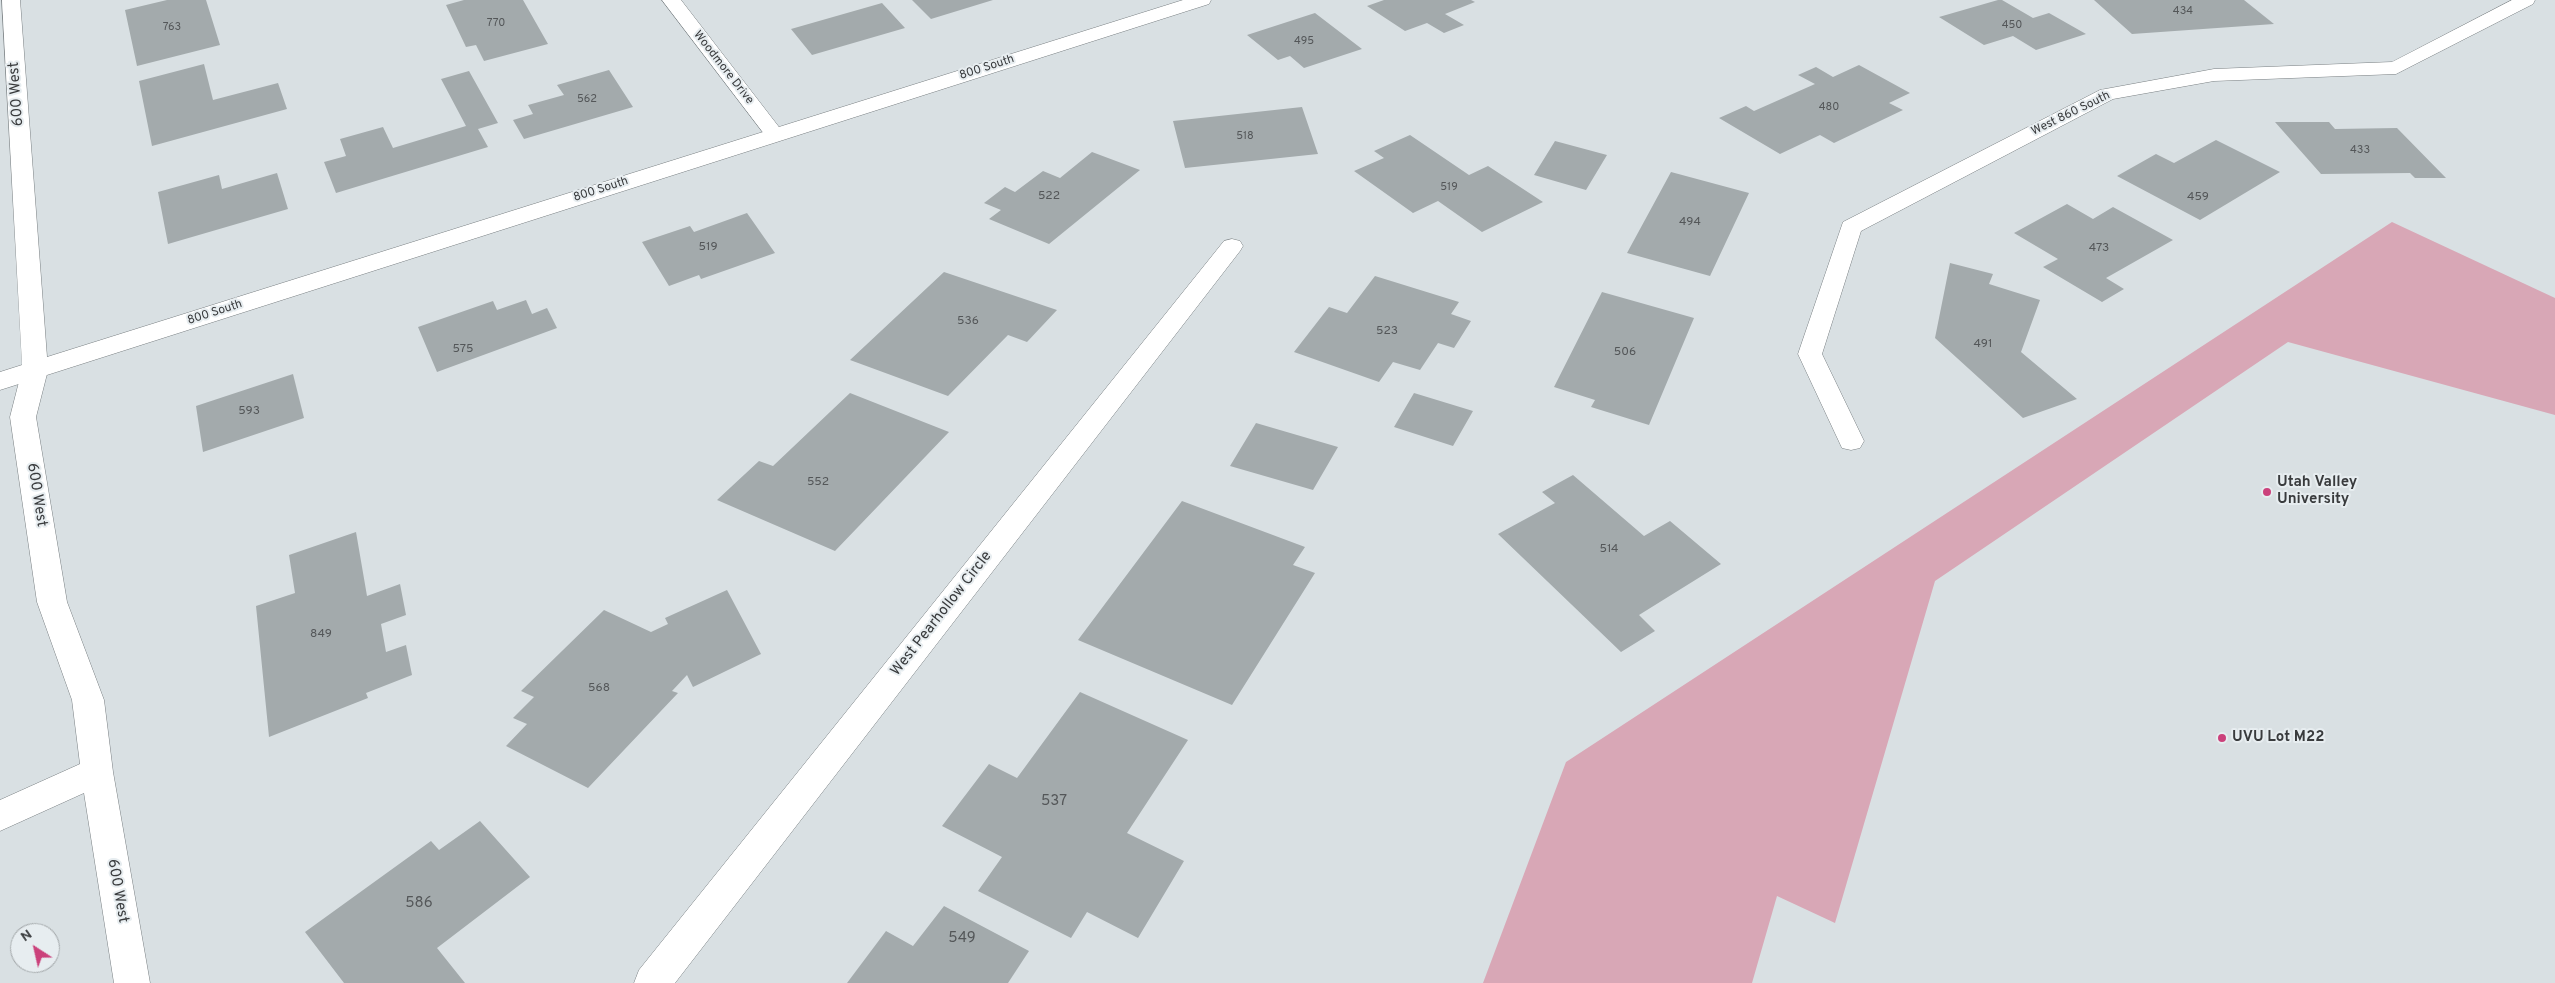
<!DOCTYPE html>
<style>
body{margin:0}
#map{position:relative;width:2555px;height:983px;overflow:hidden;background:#d9e0e3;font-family:Overpass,sans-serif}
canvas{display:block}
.north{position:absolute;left:10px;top:923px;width:50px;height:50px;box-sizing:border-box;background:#e7edf0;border:1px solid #a1a6a8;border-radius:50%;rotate:325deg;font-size:14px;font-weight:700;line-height:20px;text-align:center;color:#393b3d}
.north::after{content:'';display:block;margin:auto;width:18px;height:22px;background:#cb417b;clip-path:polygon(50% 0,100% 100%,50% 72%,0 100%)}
</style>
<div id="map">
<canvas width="2555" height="983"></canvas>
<div class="north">N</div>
</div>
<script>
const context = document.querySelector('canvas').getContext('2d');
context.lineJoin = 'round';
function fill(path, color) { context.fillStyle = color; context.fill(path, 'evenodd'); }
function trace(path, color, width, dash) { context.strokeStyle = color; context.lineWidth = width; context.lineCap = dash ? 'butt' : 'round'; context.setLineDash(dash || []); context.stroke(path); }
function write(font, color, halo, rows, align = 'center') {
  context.font = font + ' Overpass,sans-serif'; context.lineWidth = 4; context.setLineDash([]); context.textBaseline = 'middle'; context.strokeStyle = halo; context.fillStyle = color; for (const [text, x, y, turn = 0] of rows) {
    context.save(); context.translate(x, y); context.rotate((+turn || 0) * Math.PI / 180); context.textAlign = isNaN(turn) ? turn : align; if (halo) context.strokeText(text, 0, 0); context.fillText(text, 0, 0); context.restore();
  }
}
fill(new Path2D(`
 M2392 222 2555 298V415L2288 342 1935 581 1835 923 1777 896 1752 983H1483L1566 762Z`), '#d8a7b6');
fill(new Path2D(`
 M167 0H206L220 45 137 66 125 10Z
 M464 0H523L548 44 484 61 476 45 466 47 446 5Z
 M912 0H993L931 19Z
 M1384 0H1471L1475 2 1445 14 1464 25 1444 33 1427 23 1405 31 1367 6Z
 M1998 0H2002L2033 18 2049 13 2086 34 2036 50 2013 36 1984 45 1939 17Z
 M2094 0H2244L2274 24 2132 34Z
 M882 3 905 28 812 55 791 29Z
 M1315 13 1362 49 1304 68 1290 56 1278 60 1247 35Z
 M204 64 213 100 278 83 287 109 152 146 139 81Z
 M1859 65 1910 93 1889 103 1903 110 1834 143 1820 135 1780 154 1719 118 1746 106 1754 111 1815 84 1798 75 1816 67 1833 77Z
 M609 70 633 107 524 139 513 120 533 114 528 105 564 95 557 85Z
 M469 71 498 123 478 129 488 147 336 193 324 162 346 156 340 139 383 127 393 148 466 126 441 79Z
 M1302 107 1318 154 1185 168 1173 121Z
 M2275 122H2329L2335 129 2397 128 2446 178H2415L2410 173 2321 174Z
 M1410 135 1469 175 1488 166 1543 202 1482 232 1438 201 1413 213 1354 171 1384 158 1374 151Z
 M2216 140 2280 172 2200 220 2117 176 2156 154 2174 163Z
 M1555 141 1607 155 1586 190 1534 175Z
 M1092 152 1140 170 1049 244 989 219 1001 210 984 203 1005 187 1015 192 1043 171 1060 178Z
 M1671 172 1749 193 1710 276 1627 253Z
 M277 173 288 209 168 244 158 192 219 175 222 189Z
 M2067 204 2093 219 2113 207 2173 240 2106 278 2124 289 2102 302 2043 267 2058 259 2014 233Z
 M747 213 775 253 701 279 699 275 669 286 642 242 690 226 694 232Z
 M1950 263 1993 274 1989 284 2040 300 2021 352 2077 399 2023 418 1935 338Z
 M944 272 1057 310 1027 342 1008 335 948 396 850 360Z
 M1375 276 1459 302 1451 314 1471 321 1454 348 1438 343 1420 370 1393 362 1379 382 1294 352 1329 307 1347 313Z
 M1602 292 1694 318 1649 425 1591 407 1595 400 1554 387Z
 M526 300 532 314 547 308 557 328 437 372 418 327 493 301 497 310Z
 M293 374 304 418 203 452 196 406Z
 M850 393 949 432 835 551 717 500 759 461 773 466Z
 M1414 393 1473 411 1453 446 1394 427Z
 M1256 423 1338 447 1313 490 1230 466Z
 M1573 475 1644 536 1670 521 1721 564 1639 615 1655 631 1621 652 1498 534 1555 503 1542 492Z
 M1182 501 1305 547 1293 565 1315 573 1232 705 1078 640Z
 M356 532 367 596 400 584 406 615 381 624 386 652 406 645 412 675 366 693 368 698 269 737 256 606 295 593 289 555Z
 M727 590 761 654 693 687 687 675 672 691 678 693 588 788 506 746 527 724 513 718 534 697 521 691 604 610 651 632 668 624 665 618Z
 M1080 692 1188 740 1127 833 1184 861 1138 938 1087 912 1071 938 978 891 1002 857 942 826 989 764 1017 778Z
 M480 821 530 877 437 948 465 983H344L305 932 431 841 439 850Z
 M944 906 1029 951 1008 983H847L886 931 913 946Z`), '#a3aaac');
const street = new Path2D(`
 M662 0H681L782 131 785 135 782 139 775 141 768 139Z
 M2512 0H2535L2533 4 2396 74 2214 81 2113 99 1861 231 1822 354 1864 441 1860 448 1851 450 1842 448 1798 354 1843 222 2100 90 2214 69 2392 62Z
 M1232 239 1240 241 1243 246 1240 251 675 983H634L639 970 1224 241Z
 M35 362 44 364 48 370 36 417 67 602 104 700 113 772 150 983H114L84 793 0 831V800L80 764 72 700 37 602 10 417 22 370 26 364Z`);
const secondary = new Path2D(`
 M2 0H20L47 357 1183 0H1211L1209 4 0 390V372L22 365Z`);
trace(street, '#797f82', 1);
trace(secondary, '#797f82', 1);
fill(street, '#fff');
fill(secondary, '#fff');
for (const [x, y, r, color] of [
 [2267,492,5,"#cb417b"],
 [2222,738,5,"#cb417b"]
]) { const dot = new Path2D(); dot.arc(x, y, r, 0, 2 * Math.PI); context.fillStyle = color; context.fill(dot); trace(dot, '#e7edf0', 2); }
write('11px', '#545759', null, [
 ["434",2183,12],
 ["770",496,24],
 ["450",2012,26],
 ["763",172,28],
 ["495",1304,42],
 ["562",587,100],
 ["480",1829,108],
 ["518",1245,137],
 ["433",2360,151],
 ["519",1449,188]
]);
write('12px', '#393b3d', '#e7edf0', [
 ["Woodmore Drive",723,68,52],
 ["800 South",987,68,-18],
 ["West 860 South",2071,114,-26],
 ["800 South",601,190,-18],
 ["800 South",215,313,-18]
]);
write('12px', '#545759', null, [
 ["522",1049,197],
 ["459",2198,198],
 ["494",1690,223],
 ["519",708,248],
 ["473",2099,249],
 ["536",968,322],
 ["523",1387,332],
 ["491",1983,345],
 ["575",463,350],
 ["506",1625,353],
 ["593",249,412],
 ["552",818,483],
 ["514",1609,550],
 ["849",321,635],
 ["568",599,689]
]);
write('15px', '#393b3d', '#e7edf0', [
 ["600 West",17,94,-94],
 ["600 West",36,495,81],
 ["West Pearhollow Circle",942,614,-52],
 ["600 West",117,891,80]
]);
write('bold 15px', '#393b3d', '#e7edf0', [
 ["Utah Valley",2277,483],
 ["University",2277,500],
 ["UVU Lot M22",2232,738]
], 'left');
write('15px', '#545759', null, [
 ["537",1054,802],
 ["586",419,904],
 ["549",962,939]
]);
</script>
